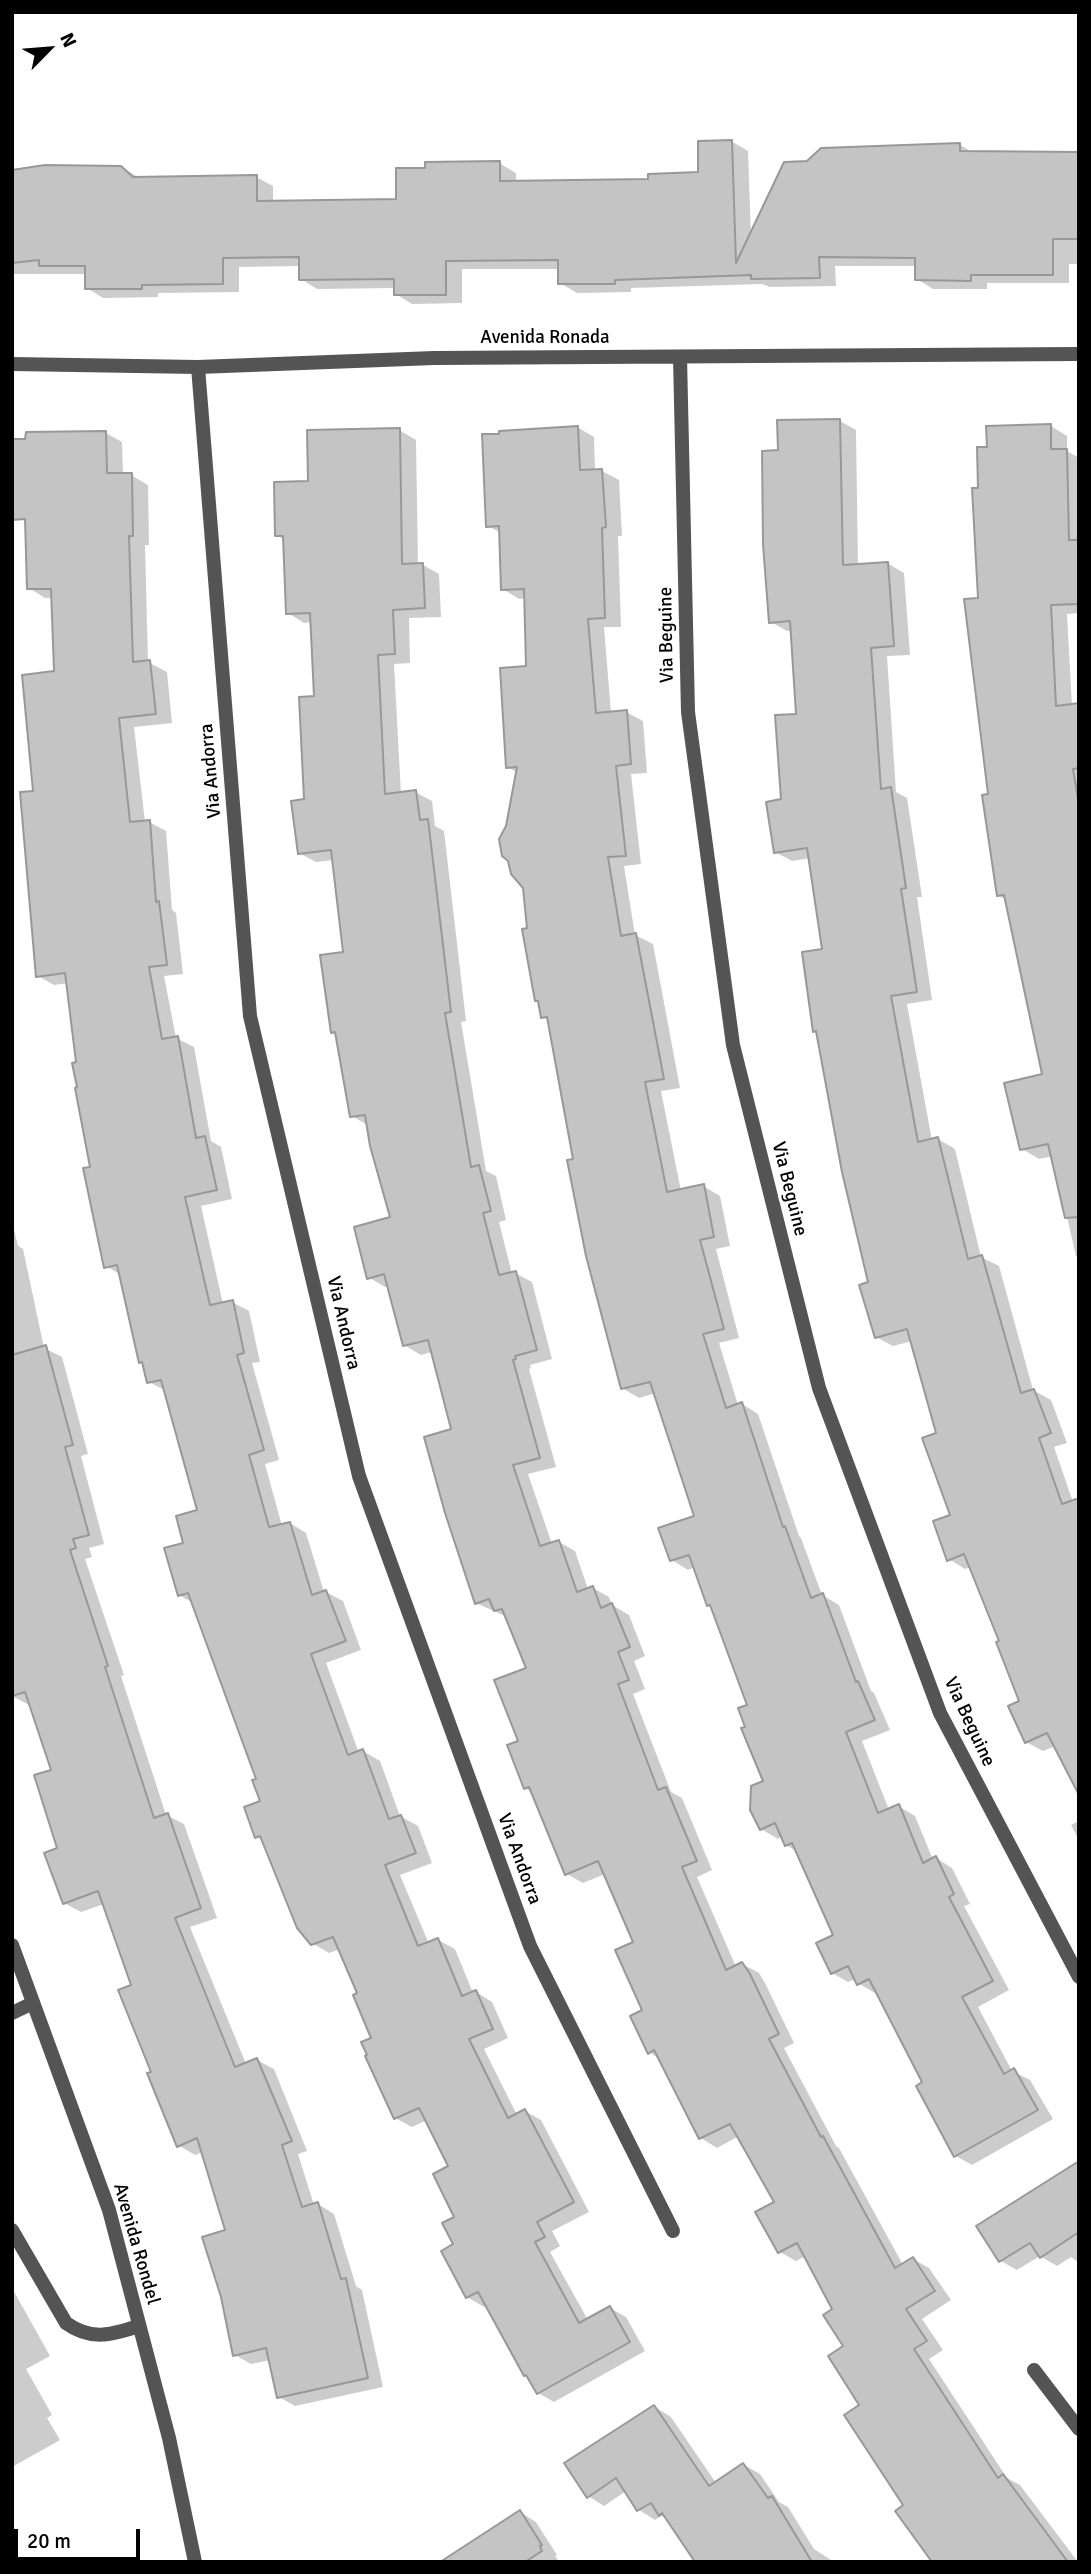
<!DOCTYPE html>
<style>
body{margin:0}
#map{position:relative;width:1091px;height:2574px;overflow:hidden;background:#fff;font-family:Signika,sans-serif}
canvas{display:block}
.frame{position:absolute;inset:0;border:14px solid #000;pointer-events:none}
.north{position:absolute;left:14px;top:14px;width:70px;height:70px;-webkit-text-stroke:5px #fff;paint-order:stroke;rotate:65deg;font-size:19px;font-weight:700;line-height:28px;text-align:center;color:#000}
.north::after{content:'';display:block;margin:auto;width:24px;height:32px;background:#000;clip-path:polygon(50% 0,100% 100%,50% 72%,0 100%)}
.scale{position:absolute;left:14px;top:2529px;width:126px;height:32px;box-sizing:border-box;border:4px solid #000;border-top:0;padding-left:9px;font-size:21px;line-height:24px;white-space:nowrap;color:#000;-webkit-text-stroke:5px #fff;paint-order:stroke}
</style>
<div id="map">
<canvas width="1091" height="2574"></canvas>
<div class="frame"></div>
<div class="north">N</div>
<div class="scale">20 m</div>
</div>
<script>
const context = document.querySelector('canvas').getContext('2d');
context.lineJoin = 'round';
function fill(path, color) { context.fillStyle = color; context.fill(path, 'evenodd'); }
function trace(path, color, width, dash) { context.strokeStyle = color; context.lineWidth = width; context.lineCap = dash ? 'butt' : 'round'; context.setLineDash(dash || []); context.stroke(path); }
function write(font, color, halo, rows, align = 'center') {
  context.font = font + ' Signika,sans-serif'; context.lineWidth = 6; context.setLineDash([]); context.textBaseline = 'middle'; context.strokeStyle = halo; context.fillStyle = color; for (const [text, x, y, turn = 0] of rows) {
    context.save(); context.translate(x, y); context.rotate((+turn || 0) * Math.PI / 180); context.textAlign = isNaN(turn) ? turn : align; if (halo) context.strokeText(text, 0, 0); context.fillText(text, 0, 0); context.restore();
  }
}
fill(new Path2D(`
 M731 141 748 151 751 236 960 145 974 153H1079V264H1069V283H987V289H933L917 279V266H835L836 286 770 287 762 284 631 288V292L577 293 560 283V269H462V303L412 304 396 294V288L317 289 301 279V266L239 267V292L158 293V297L103 298 87 288 86 274H12V170L121 167 138 177H256L273 186V202L398 200 499 163 516 173V183L650 181 700 174Z
 M840 421 856 430 858 566 887 563 904 573 910 655 887 656 896 792 907 798 922 897H917L932 1000 907 1004 932 1141 938 1139 955 1149 981 1257 999 1266 1033 1390 1051 1400 1067 1443 1054 1447 1073 1502 1055 1746 1043 1751 1026 1742 1021 1702 971 1567 965 1569 949 1559 952 1516 938 1434 912 1341 893 1346 876 1337 870 1283 818 1033 815 1031 824 951 811 858 792 861 775 852 797 716 792 631H787L771 622 779 452Z
 M1051 426 1067 436V451L1079 458V613L1067 614 1072 706H1079V1258L1076 1256 1053 1156 1039 1159 1022 1149 1044 1076 1007 900 998 895 990 795 980 600 979 490 989 449Z
 M577 427 594 437 595 471H602L619 480 622 536H618L621 627H604L611 713 626 712 643 721 647 773 631 774 641 864 624 866 635 935 653 944 680 1088 661 1091 681 1191 703 1186 720 1196 730 1246 716 1249 739 1338 719 1343 738 1405 742 1404 758 1414 799 1536 801 1538 822 1595 839 1605 871 1691 874 1693 890 1730 862 1741 889 1810 898 1806 915 1816 933 1860 936 1858 952 1868 970 1904 964 1906 1009 1990 978 2007 1012 2071 1030 2080 1053 2119 972 2165 956 2156 924 2083 877 1992 875 1993 858 1983 856 1979 848 1982 832 1973 836 1936 798 1852 786 1845 782 1836 778 1839 761 1829 765 1782 747 1728 749 1706 713 1607 709 1605 695 1567 688 1570 672 1560 696 1517 656 1393 639 1398 622 1388 575 1160 550 1021 543 1017 524 887 509 860 507 826 518 773 507 767 528 668 526 598 519 599 503 589 501 533 488 526Z
 M399 430 416 440 418 565H423L439 574 441 617 409 618 410 663 394 664 401 794 415 792 432 801 435 826 444 831 466 1021 461 1022 486 1171 496 1176 506 1220 499 1222 512 1274 515 1273 532 1282 552 1359 530 1365 531 1368 529 1369 556 1467 528 1474 552 1544 559 1542 575 1551 588 1589 593 1588 609 1597 612 1605 629 1615 645 1656 634 1661 645 1689 633 1694 671 1792 682 1798 712 1870 697 1877 736 1967 742 1964 759 1973 766 1985 794 2043 784 2048 836 2146 839 2148 903 2265 913 2259 929 2268 951 2300 922 2319 943 2350 929 2359 1007 2478 1020 2485 1078 2562H935L905 2505 861 2405 834 2310 806 2256 796 2261 780 2252 777 2202 739 2136 717 2148 701 2138 660 2059 649 2052 636 1943 605 1874 583 1883 567 1874 534 1793 525 1788 520 1742 528 1669 507 1617 476 1603 453 1431 432 1352 421 1355 404 1345 389 1286 385 1287 368 1277 393 1219 369 1126 352 1116 338 1035 332 1032 345 953 334 860 316 862 299 853 315 698 312 622 304 623 288 613 285 540 277 535 310 483Z
 M106 433 122 442 123 475H131L148 485 149 545H145L148 662 167 672 172 723 134 727 145 822H149L166 831 172 910 176 913 183 974 164 976 176 1038 194 1047 211 1141 221 1147 232 1199 201 1206 223 1304 232 1302 249 1311 260 1362 252 1363 279 1460 265 1464 282 1526 290 1523 306 1533 324 1592H326L343 1601 361 1650 326 1663 359 1753 363 1751 380 1761 400 1816 418 1826 432 1863 400 1875 429 1944 438 1940 455 1949 473 1993 476 1992 492 2002 508 2038 484 2049 517 2115 525 2111 541 2120 589 2212 552 2231 560 2246 550 2252 588 2320 610 2308 626 2317 645 2351 554 2402 538 2393 529 2377 525 2375 487 2305 484 2307 467 2297 455 2245 456 2218 451 2167 427 2120 412 2127 395 2118 360 1994 340 1949 329 1953 312 1943 263 1840 256 1836 262 1802 258 1780 193 1603 179 1595 186 1544 200 1511 166 1391 149 1382 145 1365 140 1362 121 1275 106 1266 79 1089 68 983 54 985 38 976 35 793 56 673 53 598H45L29 588Z
 M12 1221 18 1246 23 1249 44 1348 62 1357 88 1454 81 1456 104 1544 89 1548 92 1557 85 1559 124 1675 121 1676 166 1815 184 1824 217 1918 190 1927 246 2064 257 2060 274 2069 307 2151 298 2154 314 2205 318 2204 334 2214 356 2286 362 2290 383 2387 295 2406 279 2397 271 2360 251 2364 235 2355 227 2231 203 2152 195 2155 178 2145 153 2073 133 1986 104 1904 81 1912 64 1903 53 1771 31 1704 29 1705 12 1696Z
 M1079 1821V1840L1071 1825Z
 M1079 2163V2263L1071 2257 1057 2266 1040 2256 1017 2270 1001 2261Z
 M12 2288 50 2356 26 2369 52 2415 47 2418 60 2440 12 2467Z
 M655 2407 671 2417 716 2483 744 2465 760 2474 779 2502 788 2507 814 2549 834 2562H697L668 2519 661 2516 655 2520 639 2510 626 2491 604 2506 588 2496Z
 M520 2512 536 2522 557 2555 555 2556 558 2560 443 2562Z`), '#0003');
const building = new Path2D(`
 M732 140 736 263 784 162 807 161 821 148 960 143V151L1079 152V239H1053V275H971V281L915 280V258L819 257 820 278 751 279V275L615 280V284H558V260L446 261V295H394V279L299 280V257L223 258V284L142 285V289H85V266H39V260L12 263V170L45 165 121 166 133 177 257 175V201L396 199V168H425V162L500 161V181L648 179V174L698 172V141Z
 M840 419 843 565 888 562 894 646 871 648 881 789 891 787 906 888 901 889 917 992 891 996 918 1142 938 1137 968 1259 982 1255 1021 1393 1034 1389 1051 1433 1039 1438 1062 1504 1079 1498V1795L1047 1733 1025 1743 1008 1706 1019 1701 996 1642 999 1641 964 1554 947 1561 933 1521 950 1515 922 1438 936 1433 907 1329 875 1338 859 1285 868 1282 842 1172 816 1031 813 1032 802 952 822 949 807 848 774 853 766 802 781 799 775 715 796 714 790 621 769 623 763 544 762 451 778 450 777 420Z
 M1051 424V449H1067L1069 540H1079V604L1051 605 1056 706 1079 703V768L1073 769 1079 805V1217L1065 1218 1048 1144 1020 1150 1004 1083 1042 1074 1004 895 997 896 982 795 988 794 964 599 978 598 972 488H978L977 447H987L986 426Z
 M578 426 580 470 602 469 606 527 602 528 605 618 588 619 596 713 627 710 631 764 616 766 626 856 608 857 621 936 636 933 664 1079 645 1082 667 1192 704 1184 714 1237 700 1240 724 1329 703 1334 726 1408 742 1402 783 1527 785 1526 811 1598 823 1593 856 1682 858 1681 875 1720 846 1732 878 1813 899 1804 923 1863 936 1856 954 1894 949 1897 993 1981 962 1997 1004 2074 1014 2068 1038 2110 954 2157 916 2086 922 2082 869 1979 857 1985 848 1966 831 1974 816 1943 833 1935 792 1843 785 1846 775 1823 760 1830 750 1810 751 1786 763 1781 741 1728 745 1727 738 1708 747 1705 710 1605 707 1606 689 1555 670 1561 658 1528 694 1516 650 1382 621 1389 586 1256 567 1160 573 1159 547 1017 541 1018 538 1001H535L522 929 527 928 523 888 511 874 508 861 502 856 499 839 506 826 517 767 506 768 500 668 526 666 524 589 501 590 499 526 486 527 482 434H499V431Z
 M400 428 402 564 423 563 425 608 393 610 395 654 378 655 385 794 416 790 420 820 428 819 451 1012 445 1013 471 1167 479 1165 491 1211 483 1213 499 1275 516 1271 537 1350 515 1356 516 1359 513 1360 540 1458 513 1465 540 1546 559 1540 577 1592 593 1586 601 1608 612 1603 630 1647 618 1652 629 1680 618 1684 658 1790 666 1787 697 1861 682 1867 726 1970 742 1962 750 1974 779 2034 769 2039 821 2137 823 2136 895 2268 913 2257 935 2291 906 2309 927 2341 914 2349 998 2478 1003 2474 1068 2562H932L895 2511 903 2505 844 2415 859 2405 828 2356 843 2346 823 2315 832 2309 797 2243 778 2253 755 2212 774 2202 730 2124 699 2139 654 2050 648 2054 630 2016 642 2010 615 1950 633 1942 598 1861 565 1875 529 1787 524 1789 507 1745 518 1741 494 1680 526 1668 502 1609 494 1611 489 1599 475 1604 445 1513 424 1437 451 1429 428 1340 403 1346 384 1274 367 1279 354 1227 390 1217 370 1146 365 1115 350 1117 335 1032 331 1033 320 955 343 952 331 850 298 854 291 801 304 799 299 697 314 696 310 613 286 614 283 536H275L274 482 308 481 307 430Z
 M106 431 107 473H132L133 536H129L133 662 150 660 156 714 119 718 130 822 150 820 156 902 159 901 167 965 149 967 162 1039 178 1036 196 1138 205 1136 217 1190 185 1197 210 1305 233 1300 244 1353 237 1355 264 1450 249 1455 269 1527 290 1522 312 1595 326 1590 346 1641 311 1654 348 1755 363 1749 389 1819 401 1815 416 1853 385 1865 418 1946 438 1938 462 1996 476 1990 493 2029 469 2039 508 2118 525 2109 574 2202 537 2222 545 2237 535 2242 579 2323 610 2306 630 2342 537 2394 526 2375 524 2376 478 2292 466 2298 441 2251 453 2244 442 2223 454 2217 433 2174 448 2166 419 2108 394 2119 365 2056 367 2055 361 2042 371 2038 353 1995 357 1993 333 1937 311 1945 297 1928 260 1836 255 1838 244 1807 260 1801 252 1780 256 1779 188 1593 178 1596 164 1548 183 1543 176 1516 197 1510 161 1380 147 1383 142 1362 139 1363 117 1265 104 1268 83 1168 90 1167 75 1088 77 1087 72 1063 76 1062 65 973 36 977 20 792 33 791 22 675 54 671 51 589H27L25 519 12 520V439H25L26 432Z
 M46 1345 73 1445 65 1447 89 1535 73 1539 76 1548 70 1550 108 1666 105 1667 154 1818 168 1813 201 1908 175 1918 235 2067 257 2058 292 2141 282 2145 302 2207 318 2202 341 2279 346 2278 368 2378 277 2398 266 2348 233 2356 221 2297 202 2237 225 2230 197 2138 177 2147 147 2073 151 2072 118 1990 131 1985 98 1891 63 1904 44 1853 57 1848 34 1775 51 1770 25 1692 12 1696V1355Z
 M1079 2161V2232L1040 2258 1030 2243 999 2262 976 2226Z
 M654 2405 709 2486 743 2463 768 2498 772 2496 812 2562H695L662 2513 659 2516 651 2503 637 2511 616 2478 587 2498 564 2463Z
 M520 2510 542 2545 540 2546 542 2551 525 2562H440Z`);
fill(building, '#c4c4c4');
trace(building, '#989898', 2);
trace(new Path2D(`
 M12 2013 33 2003
 M12 2230 66 2323C91 2341 111 2335 139 2326`), '#545454', 14);
trace(new Path2D(`
 M680 357 688 712 733 1045 819 1388 940 1713 1079 1977
 M12 364 198 367 434 358 1079 354
 M198 367 250 1016 359 1476 530 1946 673 2231
 M12 1945 109 2210 169 2438 195 2562
 M1034 2370 1079 2429`), '#545454', 14);
write('19px', '#000', '#fff', [
 ["Avenida Ronada",545,338],
 ["Via Beguine",667,635,-91],
 ["Via Andorra",211,771,-95],
 ["Via Beguine",789,1189,76],
 ["Via Andorra",343,1323,77],
 ["Via Beguine",969,1722,65],
 ["Via Andorra",519,1859,70],
 ["Avenida Rondel",136,2244,74]
]);
</script>
